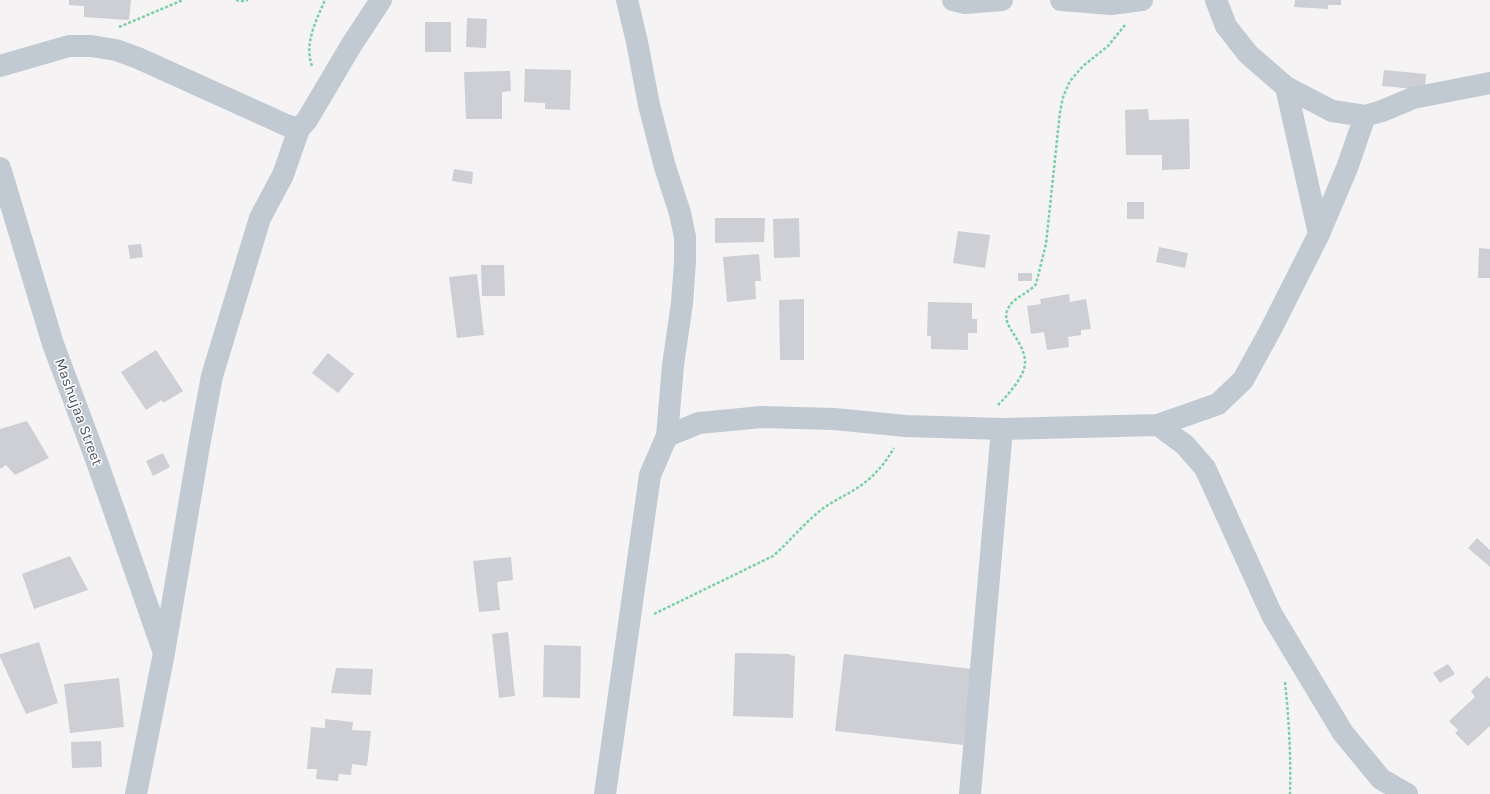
<!DOCTYPE html>
<style>
body{margin:0}
canvas{display:block;background:#f5f3f3}
</style>
<canvas width="1490" height="794"></canvas>
<script>
const context = document.querySelector('canvas').getContext('2d');
context.lineJoin = 'round';
function fill(path, color) { context.fillStyle = color; context.fill(path, 'evenodd'); }
function trace(path, color, width, dash) { context.strokeStyle = color; context.lineWidth = width; context.lineCap = dash ? 'butt' : 'round'; context.setLineDash(dash || []); context.stroke(path); }
function write(font, color, halo, rows, align = 'center') {
  context.font = font + ' Karla,sans-serif'; context.lineWidth = 3; context.setLineDash([]); context.textBaseline = 'middle'; context.strokeStyle = halo; context.fillStyle = color; for (const [text, x, y, turn = 0] of rows) {
    context.save(); context.translate(x, y); context.rotate((+turn || 0) * Math.PI / 180); context.textAlign = isNaN(turn) ? turn : align; if (halo) context.strokeText(text, 0, 0); context.fillText(text, 0, 0); context.restore();
  }
}
fill(new Path2D(`
 M69 0H131L129 20 84 17V6L69 5Z
 M1295 0H1341V5H1328V9L1294 7Z
 M467 18 487 19 486 48 466 47Z
 M425 22H451V52H425Z
 M525 69 571 70 570 110 545 109V103L524 102Z
 M1384 70 1426 74 1425 90 1382 86Z
 M510 71 511 91 502 92V119H466L464 72Z
 M1148 109 1149 120 1189 119 1190 169 1162 170V155H1126L1125 110Z
 M454 169 473 172 472 184 452 181Z
 M1127 202H1144V219H1127Z
 M715 218H765L764 242 715 243Z
 M799 218 800 257 774 258 773 219Z
 M958 231 990 235 985 268 953 263Z
 M141 244 143 257 130 259 128 245Z
 M1159 247 1188 253 1185 268 1156 262Z
 M1479 248 1490 249V278H1478Z
 M759 254 761 281H755L756 299 727 302 723 257Z
 M481 265H504L505 296H482Z
 M1018 273H1032V281H1018Z
 M477 274 484 335 457 338 449 277Z
 M1069 294 1070 302 1086 299 1091 329 1081 330V335L1068 337 1069 347 1047 350 1044 332 1031 334 1027 306 1041 304 1040 299Z
 M804 299V360H780L779 300Z
 M928 302 972 303V319H977V333H968V350L931 349V336H927Z
 M156 350 183 391 163 403 162 400 146 410 121 372Z
 M328 353 354 374 338 393 312 373Z
 M27 421 49 458 15 475 6 465 0 469V429Z
 M163 453 170 467 153 476 146 461Z
 M1477 538 1490 550V567L1468 548Z
 M70 556 88 590 34 609 22 574Z
 M511 557 513 580 497 582 500 610 479 612 473 561Z
 M508 632 515 696 499 698 492 634Z
 M39 642 58 703 26 714 0 657V654Z
 M544 645 581 646 580 698 543 697Z
 M735 653 790 654V655L795 656 793 718 733 716Z
 M844 654 972 669 963 745 835 731Z
 M1448 664 1455 674 1440 683 1433 673Z
 M336 668 373 669 371 695 331 693Z
 M1487 676 1490 679V726L1468 746 1455 733 1458 730 1449 721 1475 697 1471 691Z
 M119 678 124 727 70 733 64 684Z
 M325 719 353 722 352 730 371 731 367 766 352 764 351 775 339 774 338 781 316 779 317 769H307L311 727 325 728Z
 M101 741 102 767 72 768 71 742Z`), '#cdcfd5');
trace(new Path2D(`
 M236 0 242 1 248 0
 M119 27 183 0
 M312 66C304 43 316 21 325 0
 M998 405C1007 396 1026 375 1025 362 1025 350 1016 338 1010 328 1007 323 1005 317 1007 311 1012 297 1027 295 1036 284L1046 244 1060 112 1063 97 1070 81 1083 66 1108 46 1125 25
 M654 614 773 556C788 543 800 528 815 515 827 504 841 498 854 490 872 479 884 465 894 448
 M1285 682C1289 720 1291 756 1290 794`), '#7ad0a6', 2.5, [3, 2]);
trace(new Path2D(`
 M627 0 637 42 649 105 665 167 680 213 685 237V262L682 303 673 365 667 436
 M953 0 965 3 1002 0
 M1061 0 1111 4 1142 0
 M1216 0 1226 26 1248 54 1286 87 1332 111 1365 116 1382 111 1413 98 1490 83
 M0 66 69 46H91L116 50 138 58 286 125 299 129 307 120 352 44 381 0
 M1286 87 1319 234
 M0 168 53 344 96 459 163 650
 M1158 425 1185 445 1205 468 1272 615 1343 733 1381 779 1407 794
 M136 794 164 653 199 446 212 376 260 218 283 175 299 129
 M605 794 650 475 667 436 699 423 762 417 834 419 906 426 1002 429 1158 425 1218 404 1243 380 1270 331 1319 234 1347 168 1365 116
 M970 794 1002 429`), '#c1cad2', 22);
write('15px', '#4a5661', '#fff', [
 ["Mashujaa Street",78,412,70]
]);
</script>
